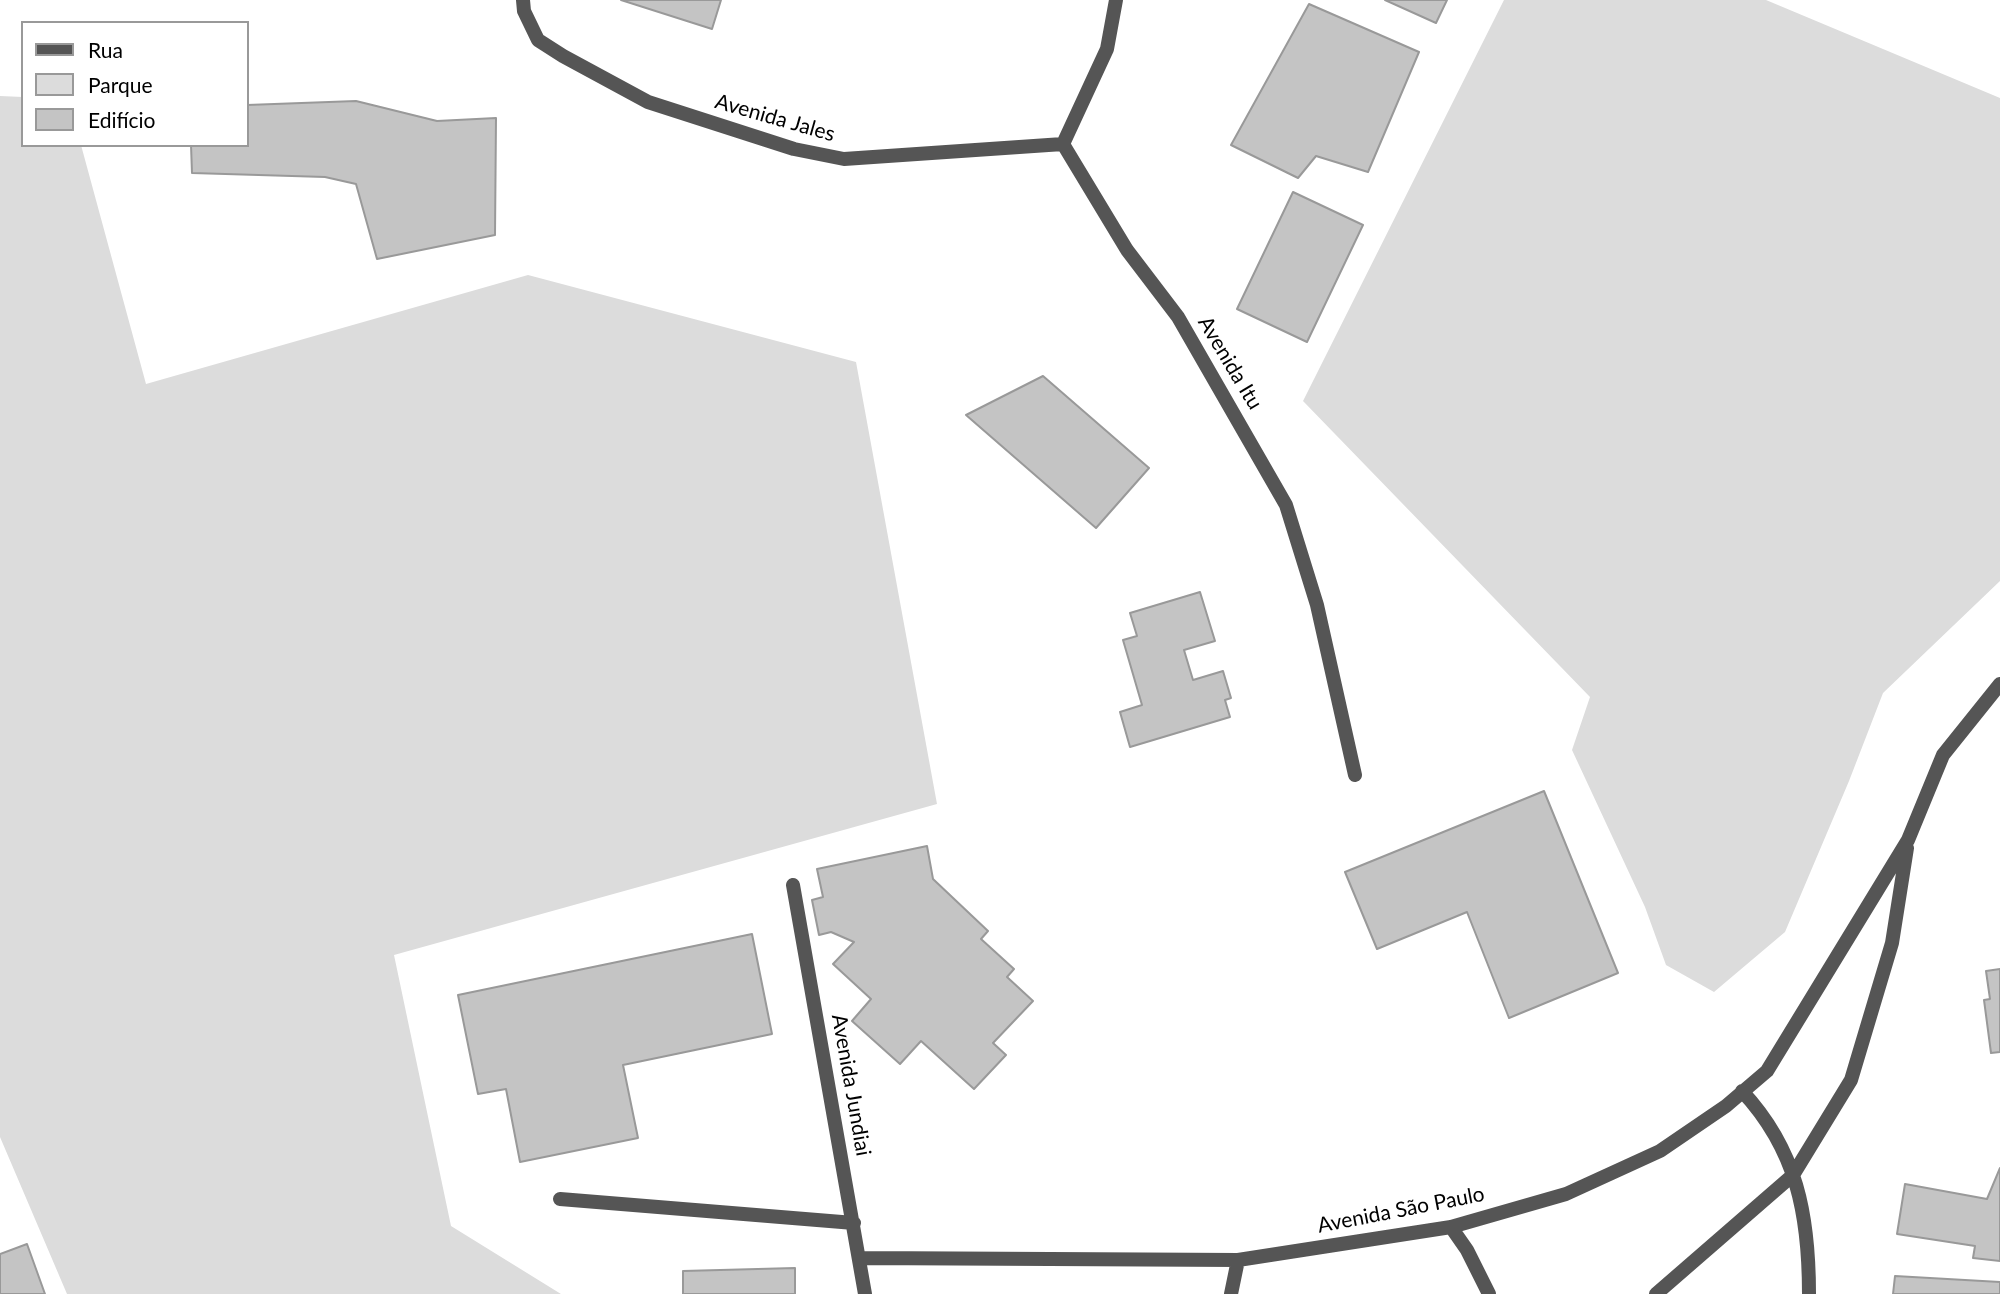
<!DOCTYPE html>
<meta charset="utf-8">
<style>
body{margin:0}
#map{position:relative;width:2000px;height:1294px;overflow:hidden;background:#fff;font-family:Lato,sans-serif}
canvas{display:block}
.legend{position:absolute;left:21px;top:21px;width:228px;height:126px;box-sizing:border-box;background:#fff;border:2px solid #999;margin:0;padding:9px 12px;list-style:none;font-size:21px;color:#000}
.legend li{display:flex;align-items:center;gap:14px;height:35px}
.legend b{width:35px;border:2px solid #999}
</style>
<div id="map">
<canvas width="2000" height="1294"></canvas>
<ul class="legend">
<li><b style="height:9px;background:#555"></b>Rua</li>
<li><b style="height:19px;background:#dcdcdc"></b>Parque</li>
<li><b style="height:19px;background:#c4c4c4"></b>Edifício</li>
</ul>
</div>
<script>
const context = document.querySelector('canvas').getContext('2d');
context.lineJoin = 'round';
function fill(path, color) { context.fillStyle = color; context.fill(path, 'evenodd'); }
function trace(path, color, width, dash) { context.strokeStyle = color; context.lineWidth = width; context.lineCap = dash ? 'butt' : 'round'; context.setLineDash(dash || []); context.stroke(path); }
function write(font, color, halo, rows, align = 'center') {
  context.font = font + ' Lato,sans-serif'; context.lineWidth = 5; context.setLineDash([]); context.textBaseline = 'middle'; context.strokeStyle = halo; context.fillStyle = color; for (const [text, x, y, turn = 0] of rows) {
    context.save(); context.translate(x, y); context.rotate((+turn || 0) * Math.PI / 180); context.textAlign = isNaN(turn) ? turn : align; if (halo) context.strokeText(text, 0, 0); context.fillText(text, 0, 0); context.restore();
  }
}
fill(new Path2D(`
 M1504 0H1766L2000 98V581L1883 693 1849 781 1785 932 1714 992 1666 965 1645 907 1572 750 1590 697 1303 401Z
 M0 96 23 97V145H81L146 384 528 275 856 362 937 804 394 955 451 1226 561 1294H67L0 1137Z`), '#dcdcdc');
const building = new Path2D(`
 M621 0H721L712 29Z
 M1385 0H1447L1436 23Z
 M1309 4 1419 52 1368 172 1316 156 1298 178 1231 145Z
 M356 101 437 121 496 118 495 235 377 259 356 184 325 177 192 173 191 145H247V105Z
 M1293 192 1363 225 1307 342 1237 309Z
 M1043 376 1149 468 1096 528 966 415Z
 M1200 592 1215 641 1184 650 1193 680 1223 671 1231 698 1225 700 1230 717 1130 747 1120 712 1142 705 1123 640 1137 636 1130 613Z
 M1544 791 1618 973 1509 1018 1467 912 1377 949 1345 872Z
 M927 846 933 879 988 931 981 939 1014 969 1007 977 1033 1001 993 1043 1006 1055 974 1089 921 1041 900 1064 852 1021 871 999 833 964 854 942 831 932 819 935 812 900 823 897 817 869Z
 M752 934 772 1034 623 1065 638 1138 520 1162 506 1089 478 1094 458 995Z
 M2000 969V1052L1991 1053 1984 1000 1990 999 1986 971Z
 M2000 1168V1261L1973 1258 1975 1246 1897 1234 1905 1184 1987 1199Z
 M27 1244 45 1294H0V1254Z
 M795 1268V1294H683V1271Z
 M1895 1276 2000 1282V1294H1893Z`);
fill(building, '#c4c4c4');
trace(building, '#999', 2);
trace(new Path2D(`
 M523 0 524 11 538 40 563 56 648 102 794 149 844 159 1063 144
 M1116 0 1107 49 1063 144 1127 250 1178 317 1286 505 1317 605 1355 775
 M793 885 865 1294
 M1742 1091C1797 1150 1809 1215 1809 1294
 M560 1199 854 1223
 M1451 1227 1467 1250 1489 1294
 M861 1258 1238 1260 1451 1227 1566 1194 1660 1151 1726 1106 1767 1071 1908 840 1943 755 2000 684
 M1231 1294 1238 1260
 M1656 1294 1793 1175 1851 1080 1892 943 1907 848`), '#555', 14);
write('21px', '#000', '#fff', [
 ["Avenida Jales",775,118,16],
 ["Avenida Itu",1230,363,59],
 ["Avenida Jundiai",851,1085,80],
 ["Avenida São Paulo",1401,1210,-11]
]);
</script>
